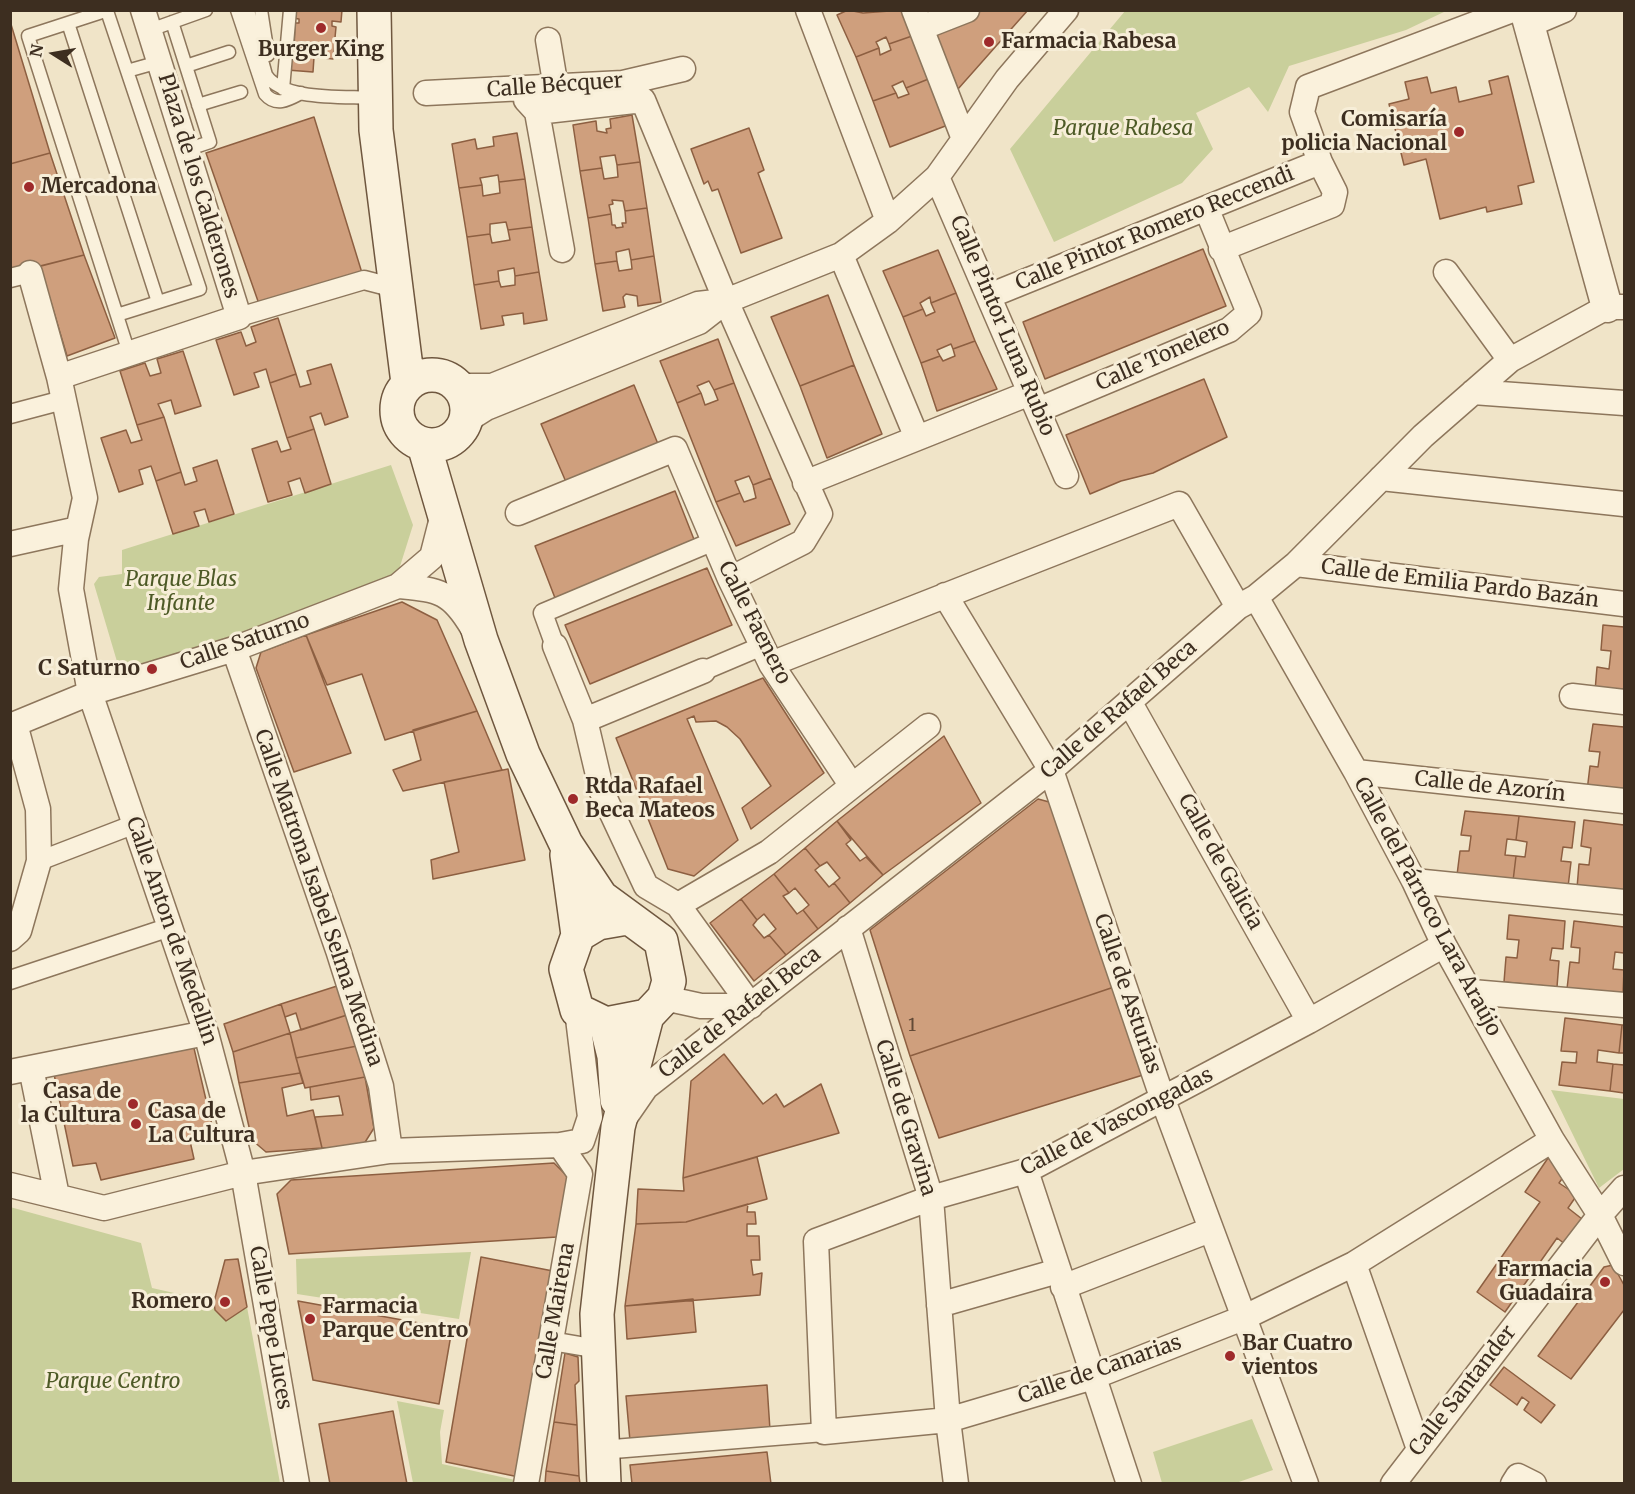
<!DOCTYPE html>
<meta charset="utf-8">
<style>
body{margin:0}
#map{position:relative;width:1635px;height:1494px;overflow:hidden;background:#f0e4c8;font-family:Merriweather,serif}
canvas{display:block}
.frame{position:absolute;inset:0;border:12px solid #3d2e20;pointer-events:none}
.north{position:absolute;left:24px;top:24px;width:60px;height:60px;-webkit-text-stroke:4px #f7eed8;paint-order:stroke;rotate:281deg;font-size:16px;font-weight:700;line-height:24px;text-align:center;color:#3d2e20}
.north::after{content:'';display:block;margin:auto;width:21px;height:27px;background:#3d2e20;clip-path:polygon(50% 0,100% 100%,50% 72%,0 100%)}
</style>
<div id="map">
<canvas width="1635" height="1494"></canvas>
<div class="frame"></div>
<div class="north">N</div>
</div>
<script>
const context = document.querySelector('canvas').getContext('2d');
context.lineJoin = 'round';
function fill(path, color) { context.fillStyle = color; context.fill(path, 'evenodd'); }
function trace(path, color, width, dash) { context.strokeStyle = color; context.lineWidth = width; context.lineCap = dash ? 'butt' : 'round'; context.setLineDash(dash || []); context.stroke(path); }
function write(font, color, halo, rows, align = 'center') {
  context.font = font + ' Merriweather,serif'; context.lineWidth = 6; context.setLineDash([]); context.textBaseline = 'middle'; context.strokeStyle = halo; context.fillStyle = color; for (const [text, x, y, turn = 0] of rows) {
    context.save(); context.translate(x, y); context.rotate((+turn || 0) * Math.PI / 180); context.textAlign = isNaN(turn) ? turn : align; if (halo) context.strokeText(text, 0, 0); context.fillText(text, 0, 0); context.restore();
  }
}
fill(new Path2D(`
 M1125 11V10L1446 11 1406 30 1289 66 1268 112 1249 87 1196 113 1213 149 1182 183 1054 242 1010 149Z
 M391 465 413 525 396 579 121 675 94 584 99 577 122 574V550Z
 M1551 1090 1624 1099V1169L1599 1188Z
 M10 1207 141 1243 152 1288 214 1302 215 1311 226 1321 247 1307 280 1483H11Z
 M471 1252 459 1319 297 1294 296 1259Z
 M397 1401 444 1410 440 1432 442 1464 515 1480V1483H413Z
 M1252 1419 1273 1470 1236 1483H1162L1153 1452Z`), '#c9cf9b');
const building = new Path2D(`
 M292 10H342L341 22 332 21V26L336 27 333 59 314 57 313 72 287 70 289 49 294 50 295 23H299V19L292 18Z
 M848 10 863 13 903 10 912 36 889 44 886 37 876 42 879 48 856 57 837 15Z
 M981 10H1028L958 89 933 28Z
 M10 21 50 153 10 164Z
 M912 36 931 78 906 88 903 81 892 86 896 93 873 101 856 57 879 48 880 55 891 50 889 44Z
 M1508 76 1534 182 1518 186 1522 204 1487 212 1486 207 1440 219 1426 159 1404 165 1389 104 1409 99 1405 82 1427 77 1431 93 1456 87 1459 102 1492 94 1489 81Z
 M931 78 948 125 890 147 873 101 896 93 898 98 909 94 906 88Z
 M632 115 640 162 617 165 615 155 600 157 602 168 580 171 573 125 596 121 597 131 607 133 606 129 611 128 610 119Z
 M314 117 362 273 259 304 206 153Z
 M749 128 764 170 758 173 782 238 741 253 718 189 712 191 708 181 704 184 691 149Z
 M517 133 525 179 499 182 498 175 480 178 482 185 459 188 452 144 475 139 477 149 494 146 493 137Z
 M50 153 84 255 10 274V164Z
 M640 162 647 208 625 211 623 201 612 200 613 204 609 205 611 214 588 218 580 171 602 168 604 179 618 177 617 165Z
 M525 179 532 227 508 230 506 222 490 224V234L467 237 459 188 482 185 483 196 500 193 499 182Z
 M647 208 654 256 631 260 629 249 616 252 617 261 595 264 588 218 611 214 612 225H615L616 228 623 227 622 223H626L625 211Z
 M532 227 539 272 515 276 514 268 498 271 499 281 474 285 467 237 490 234 492 243 510 240 508 230Z
 M1203 249 1226 306 1045 379 1023 322Z
 M938 250 956 293 931 303 930 297 920 303 923 309 903 317 883 271Z
 M84 255 115 338 67 356 40 266Z
 M654 256 661 302 638 306 637 296 626 294 623 297 625 307 603 311 595 264 617 261 619 271 632 269 631 260Z
 M539 272 547 320 524 324 523 313 502 316 504 325 481 329 474 285 499 281 501 287 515 285V276Z
 M956 293 975 341 953 349 951 344 937 350 940 356 921 363 903 317 923 309 926 316 935 312 931 303Z
 M828 295 854 365 800 386 771 317Z
 M278 318 296 374 270 383 266 369 254 373 259 387 234 395 216 340 241 332 246 346 256 342 251 327Z
 M718 339 734 383 714 390 709 381 697 386 701 393 677 403 660 361Z
 M975 341 997 389 937 411 921 363 940 356 943 361 955 356 953 349Z
 M183 351 201 406 175 414 171 400 158 404 164 417 137 425 120 371 145 363 150 376 161 373 157 359Z
 M331 364 348 417 325 425 321 413 310 417 314 429 287 438 270 383 296 374 300 387 311 384 307 371Z
 M854 365 882 434 827 458 800 386Z
 M1204 379 1227 437 1153 473 1121 481 1090 494 1066 435Z
 M734 383 771 478 753 485 749 476 735 481 740 493 716 502 677 403 701 393 705 405 718 400 714 390Z
 M634 385 658 444 566 482 541 424Z
 M164 417 181 472 156 481 151 466 139 470 143 484 119 492 101 438 126 430 131 443 142 440 137 425Z
 M314 429 331 484 305 493 300 478 288 482 292 495 268 502 252 449 277 441 281 452 291 449 287 438Z
 M217 460 234 514 209 522 205 509 194 512 199 526 173 534 156 481 181 472 185 485 197 481 193 468Z
 M771 478 790 524 736 546 716 502 740 493 744 502 756 498 753 485Z
 M675 491 695 542 555 598 535 546Z
 M707 568 732 625 590 684 565 625Z
 M402 602 437 620 477 711 385 740 362 674 327 685 306 635Z
 M1603 625 1624 627V694L1595 691 1597 667 1609 669 1611 651 1601 650Z
 M306 635 351 753 294 772 256 668 261 652Z
 M763 678 824 773 751 829 742 808 771 786 740 739 727 727 716 721 696 722 694 716 687 719 738 840 694 876 668 869 616 738Z
 M477 711 502 770 403 791 393 770 421 760 413 730Z
 M1593 724 1624 727V795L1587 791 1590 766 1598 767 1600 752 1589 751Z
 M944 736 981 803 883 875 837 821Z
 M508 769 525 860 433 879 431 860 459 852 444 782Z
 M1038 799 1053 803 1114 987 910 1056 870 930Z
 M1465 811 1519 816 1516 840 1507 839 1505 855 1516 856 1513 881 1457 875 1460 851H1469L1471 836 1461 835Z
 M1519 816 1575 822 1572 848 1563 847 1561 861 1571 862 1568 887 1513 881 1516 856 1525 857 1527 842 1516 840Z
 M1584 820 1624 825V893L1577 888 1579 864 1589 865 1591 848 1581 846Z
 M837 821 851 840 846 844 860 861 866 857 883 875 850 903 834 883 840 878 827 862 820 866 805 848Z
 M805 848 820 866 815 870 829 887 834 883 850 903 818 929 803 910 809 905 795 888 789 893 774 874Z
 M774 874 789 893 783 896 797 914 803 910 818 929 786 955 769 935 776 929 764 914 757 920 741 899Z
 M741 899 757 920 753 925 764 938 769 935 786 955 754 981 710 923Z
 M1509 915 1565 921 1563 949 1552 948 1550 960 1559 961 1557 987 1504 982 1506 957 1517 958 1519 940 1507 939Z
 M1574 921 1624 927V953L1615 952 1613 969 1624 970 1623 995 1567 989 1570 962 1579 963 1580 948 1571 947Z
 M337 986 347 1015 301 1030 296 1013 285 1017 281 1004Z
 M1114 987 1143 1075 939 1138 910 1056Z
 M281 1004 290 1033 233 1052 224 1024Z
 M347 1015 357 1046 296 1058 290 1033Z
 M1565 1018 1622 1025 1619 1053 1598 1050 1597 1062 1613 1064 1610 1091 1559 1085 1562 1062 1576 1063 1577 1052 1561 1051Z
 M1622 1025H1624V1053H1619Z
 M290 1033 300 1073 239 1083 233 1052Z
 M193 1044 214 1134 190 1141 194 1159 101 1180 96 1163 73 1166 54 1074Z
 M357 1046 365 1077 305 1088 296 1058Z
 M724 1054 763 1104 776 1094 784 1107 821 1084 839 1133 683 1178 691 1081Z
 M1613 1064 1624 1065V1093L1610 1091Z
 M300 1073 303 1083 282 1088 287 1116 313 1110 322 1148 266 1152 252 1140 239 1083Z
 M365 1077 374 1128 362 1147 322 1148 315 1117 343 1115 339 1096 311 1100 310 1087Z
 M757 1157 767 1199 686 1222 636 1224 638 1189 684 1191 683 1178Z
 M1548 1158 1567 1172 1559 1183 1577 1195 1568 1208 1582 1219 1565 1244 1557 1238 1505 1312 1477 1292 1540 1202 1525 1192Z
 M554 1163 569 1178 557 1237 289 1254 277 1194 291 1180Z
 M748 1204 747 1212H755L756 1224H747V1236H759L760 1260H751L753 1275 762 1273 760 1295 625 1306 636 1224 686 1222Z
 M481 1257 553 1271 519 1477 446 1462Z
 M238 1259 247 1307 226 1321 215 1310 214 1302 225 1260Z
 M1613 1265 1624 1285V1310L1571 1379 1538 1356 1604 1267Z
 M693 1299 696 1332 627 1339 625 1306Z
 M298 1301 452 1329 439 1404 313 1380Z
 M565 1353 578 1357 579 1381 575 1385 577 1425 554 1422Z
 M1504 1367 1555 1405 1541 1423 1524 1410 1529 1402 1522 1397 1517 1405 1490 1385Z
 M767 1385 770 1430 630 1441 626 1396Z
 M393 1411 407 1484H330L319 1424Z
 M554 1422 577 1425 579 1476 546 1471Z
 M767 1452 771 1484H632L630 1465Z
 M546 1471 579 1476 580 1484H545Z`);
fill(building, '#cf9f7d');
trace(building, '#8d5f41', 1.5);
const service = new Path2D(`
 M108 10 28 36 129 353
 M237 10 265 94C276 107 288 100 301 93
 M248 10 266 75C283 101 345 96 374 98
 M261 10 268 55
 M107 11 200 289 117 315
 M172 22 210 142 189 149
 M68 23 158 302
 M150 30 206 10
 M186 66 229 52
 M127 71 159 62
 M283 89 290 10
 M198 105 241 92`);
const pedestrian = new Path2D(`
 M10 278 30 273
 M239 317 364 280 395 288
 M10 414 63 400
 M555 646 543 613 714 541
 M703 671 762 646
 M39 861 135 824
 M10 980 170 927
 M551 1341 598 1349
 M601 1450 824 1432`);
const minor = new Path2D(`
 M808 10 888 221
 M914 10 964 139
 M1531 24 1564 10
 M921 28 967 10
 M548 40 556 88
 M426 93 623 83 683 69
 M526 100 537 112 562 250
 M537 112 643 100 726 301 820 514 803 542 730 579
 M937 177 1066 476
 M1221 249 1332 205 1335 192 1320 162 1302 112 1308 87 1512 10
 M841 255 917 438
 M1446 272 1510 360
 M30 273 59 377 85 498 76 539 71 589 90 693 206 1033 243 1173 297 1484
 M989 296 1320 162
 M59 377 239 317 143 10
 M459 386H492L698 304 724 301
 M1473 392 1624 403
 M1038 410 1229 330 1249 313 1207 210
 M467 420 486 408 699 322 726 301 841 255 888 221 937 177 1007 79 1066 10
 M1381 478 1624 504
 M805 483 1030 393
 M518 513 675 449 730 579 771 664 852 786 769 852 678 905
 M10 544 78 529
 M1296 564 1624 604
 M398 586C438 590 450 590 472 627
 M945 595 1051 770 1163 1100 1306 1484
 M1256 597 1356 772 1414 881 1444 945 1552 1140 1600 1215 1624 1263
 M555 646 585 720 602 792 646 886 678 905 751 1006
 M234 649 338 950 381 1086 390 1151
 M771 664 1179 504 1238 607
 M1572 696 1624 702
 M1130 703 1309 1021
 M585 720 703 671
 M10 726 90 693 234 649 398 586 432 557 443 514
 M1356 772 1624 801
 M852 786 928 726
 M1414 881 1624 902
 M848 928 931 1198 948 1420 956 1484
 M10 939 19 931 39 861 38 809 15 724
 M1444 945 1309 1021 1026 1171 931 1198 816 1241 824 1432 948 1420 1093 1377 1243 1318 1354 1264 1552 1140
 M1472 992 1624 1005
 M664 998 701 1006H751
 M31 1068 57 1196
 M10 1072 206 1033
 M626 1116 646 1087 1051 770 1238 607 1256 597 1296 564 1423 436 1510 360 1607 307H1624
 M1026 1171 1129 1484
 M10 1185 104 1208 243 1173 390 1151 560 1145 582 1141 590 1117 577 1010
 M1354 1264 1419 1449
 M1063 1287 1210 1230
 M939 1305 1058 1271
 M526 1484 580 1174 560 1145
 M1393 1484 1600 1215 1624 1188
 M1513 1484 1518 1476 1534 1484`);
const tertiary = new Path2D(`
 M1525 10 1607 307`);
const secondary = new Path2D(`
 M374 10 376 130 408 383
 M397 410a35 35 0 1 1 70 0a35 35 0 1 1-70 0Z
 M424 445 481 640 523 754 566 844 601 897 661 941 669 981 664 998 647 1016 606 1024 577 1010 566 969 578 935 598 923 627 918
 M567 855 578 935
 M606 1024 614 1056 617 1100
 M604 1484 597 1314 618 1127 647 1016`);
trace(service, '#8d765c', 15);
trace(pedestrian, '#8d765c', 21);
trace(minor, '#8d765c', 27);
trace(tertiary, '#8d765c', 33);
trace(secondary, '#6f573f', 36);
trace(service, '#faf1dc', 12);
trace(pedestrian, '#faf1dc', 18);
trace(minor, '#faf1dc', 24);
trace(tertiary, '#faf1dc', 30);
trace(secondary, '#faf1dc', 33);
for (const [x, y, r, color] of [
 [321,28,6,"#9e2a2b"],
 [989,42,6,"#9e2a2b"],
 [1459,132,6,"#9e2a2b"],
 [29,187,6,"#9e2a2b"],
 [152,669,6,"#9e2a2b"],
 [573,799,6,"#9e2a2b"],
 [133,1104,6,"#9e2a2b"],
 [136,1124,6,"#9e2a2b"],
 [1605,1282,6,"#9e2a2b"],
 [225,1302,6,"#9e2a2b"],
 [310,1319,6,"#9e2a2b"],
 [1230,1356,6,"#9e2a2b"]
]) { const dot = new Path2D(); dot.arc(x, y, r, 0, 2 * Math.PI); context.fillStyle = color; context.fill(dot); trace(dot, '#f7eed8', 2); }
write('18px', '#624a37', null, [
 ["1",912,1026]
]);
write('bold 21px', '#3d2e20', '#f7eed8', [
 ["Farmacia Rabesa",1001,42],
 ["Burger King",321,50,"center"],
 ["Comisaría",1447,120,"right"],
 ["policia Nacional",1447,144,"right"],
 ["Mercadona",41,187],
 ["C Saturno",140,669,"right"],
 ["Rtda Rafael",585,787],
 ["Beca Mateos",585,811],
 ["Casa de",121,1092,"right"],
 ["la Cultura",121,1116,"right"],
 ["Casa de",148,1112],
 ["La Cultura",148,1136],
 ["Farmacia",1593,1270,"right"],
 ["Guadaira",1593,1294,"right"],
 ["Romero",213,1302,"right"],
 ["Farmacia",322,1307],
 ["Parque Centro",322,1331],
 ["Bar Cuatro",1242,1344],
 ["vientos",1242,1368]
], 'left');
write('21px', '#3d2e20', '#f7eed8', [
 ["Calle Bécquer",555,86,-4],
 ["Plaza de los Calderones",198,186,73],
 ["Calle Pintor Romero Reccendi",1155,229,-22],
 ["Calle Pintor Luna Rubio",1002,326,67],
 ["Calle Tonelero",1163,356,-24],
 ["Calle de Emilia Pardo Bazán",1460,584,7],
 ["Calle Faenero",754,623,63],
 ["Calle Saturno",245,642,-19],
 ["Calle de Rafael Beca",1119,710,-41],
 ["Calle de Azorín",1490,787,6],
 ["Calle de Galicia",1220,862,61],
 ["Calle Matrona Isabel Selma Medina",318,898,71],
 ["Calle del Párroco Lara Araújo",1427,907,62],
 ["Calle Anton de Medellin",171,931,71],
 ["Calle de Asturias",1127,994,71],
 ["Calle de Rafael Beca",740,1013,-38],
 ["Calle de Gravina",905,1118,73],
 ["Calle de Vascongadas",1117,1122,-27],
 ["Calle Mairena",556,1311,-80],
 ["Calle Pepe Luces",270,1328,80],
 ["Calle de Canarias",1100,1370,-19],
 ["Calle Santander",1463,1391,-52]
]);
write('italic 21px', '#4d5a26', '#f7eed8', [
 ["Parque Rabesa",1123,129],
 ["Parque Blas",181,580],
 ["Infante",181,604],
 ["Parque Centro",113,1382]
]);
</script>
